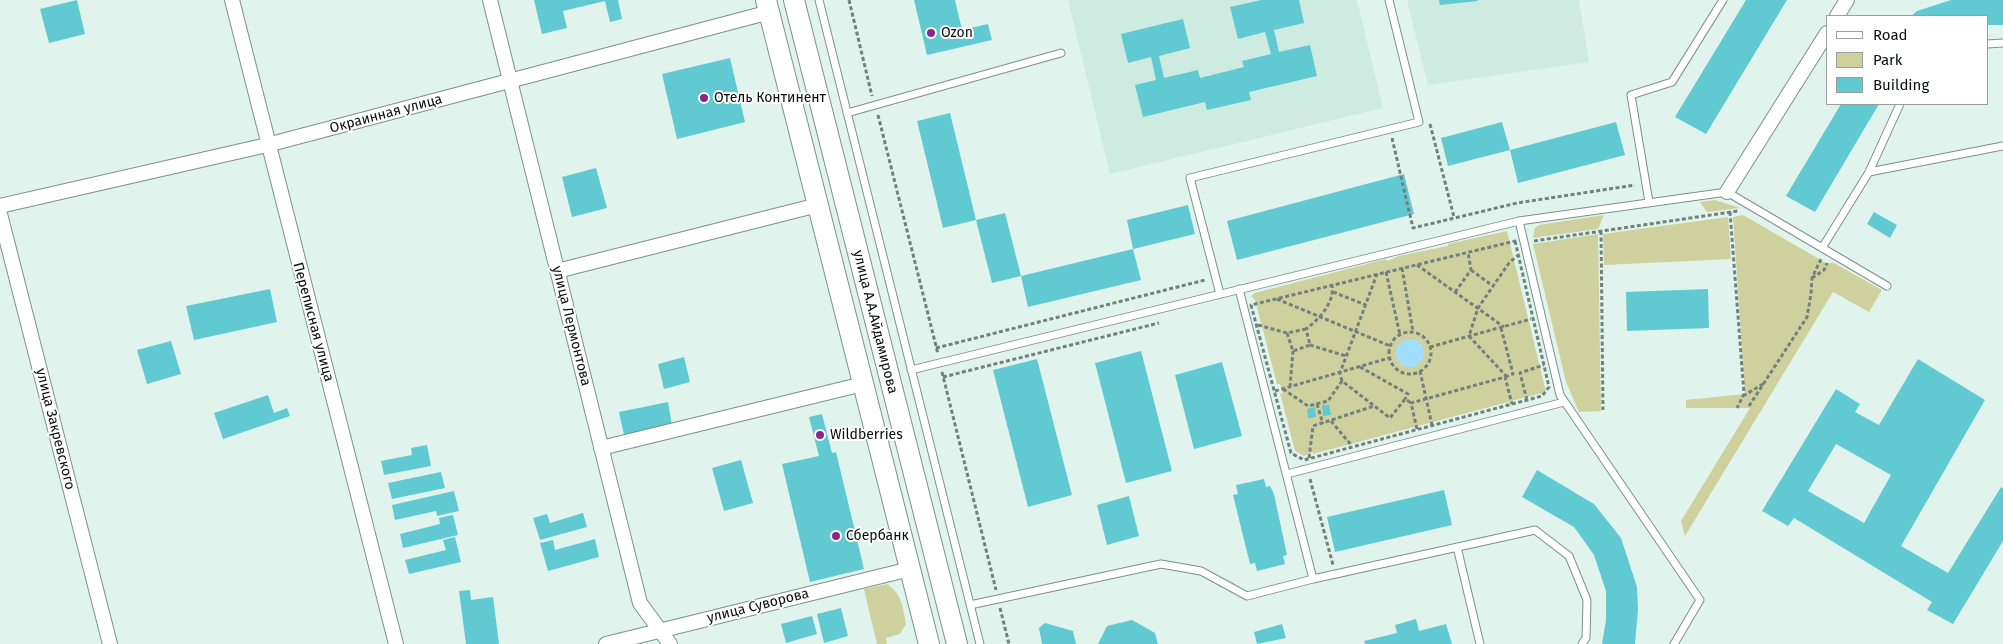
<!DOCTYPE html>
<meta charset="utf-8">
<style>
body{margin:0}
#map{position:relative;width:2003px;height:644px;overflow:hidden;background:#e0f4ed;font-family:"Fira Sans",sans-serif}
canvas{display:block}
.legend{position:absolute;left:1826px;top:15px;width:162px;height:90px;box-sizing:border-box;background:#fff;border:1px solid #9c9e9d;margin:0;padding:6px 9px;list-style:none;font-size:15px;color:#070d0b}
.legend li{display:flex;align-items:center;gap:10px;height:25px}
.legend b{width:25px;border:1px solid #9c9e9d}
</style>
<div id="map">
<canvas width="2003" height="644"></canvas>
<ul class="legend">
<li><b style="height:6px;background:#fff"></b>Road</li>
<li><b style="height:14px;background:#ced19e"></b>Park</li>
<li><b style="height:14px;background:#61c9d1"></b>Building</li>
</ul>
</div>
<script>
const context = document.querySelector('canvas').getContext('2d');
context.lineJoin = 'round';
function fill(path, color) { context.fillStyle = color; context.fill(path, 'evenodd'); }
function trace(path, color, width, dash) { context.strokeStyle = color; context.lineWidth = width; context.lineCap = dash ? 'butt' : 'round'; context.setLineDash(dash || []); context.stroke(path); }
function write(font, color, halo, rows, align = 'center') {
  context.font = font + ' "Fira Sans",sans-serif'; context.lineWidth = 4; context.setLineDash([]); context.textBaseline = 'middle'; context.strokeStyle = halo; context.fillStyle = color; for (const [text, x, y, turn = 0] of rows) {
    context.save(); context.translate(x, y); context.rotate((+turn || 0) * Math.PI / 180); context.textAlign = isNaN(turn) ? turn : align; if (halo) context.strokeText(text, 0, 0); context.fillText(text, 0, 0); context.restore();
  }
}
fill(new Path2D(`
 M1068 0H1357L1383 108 1110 174Z
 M1407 0H1579L1589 62 1428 85Z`), '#cdebe0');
fill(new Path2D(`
 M1715 200 1740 208 1707 212 1700 202Z
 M1604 215 1598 229 1533 238 1535 228 1539 225Z
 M1743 215 1826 263H1834L1882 290 1869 312 1833 292 1685 536 1681 521 1750 408H1686V400L1745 394 1733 217Z
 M1728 217 1731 259 1604 265 1603 234Z
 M1507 231 1546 392 1313 454V452L1304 456 1295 451 1280 393 1283 394 1280 384H1277L1255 300 1251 296 1255 293 1386 259 1388 261 1398 256 1448 246V244Z
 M1598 234 1601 411 1579 412 1566 382 1533 244Z
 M887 584C902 594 903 607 906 624L900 634 886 638 887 644H877L864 589Z`), '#ced19e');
fill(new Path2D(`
 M1396 353a14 14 0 1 1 28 0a14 14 0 1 1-28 0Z`), '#a0deff');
fill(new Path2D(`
 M77 0 85 34 49 43 40 9Z
 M534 0H618L622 19 610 22 605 1 563 11 567 28 542 34Z
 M914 0H955L962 30 988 24 992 40 927 55Z
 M1261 0H1299L1304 23 1274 30 1279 52 1310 45 1317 76 1249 92 1251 100 1207 110 1205 102 1143 117 1135 85 1156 80 1151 57 1128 63 1121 34 1183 19 1190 48 1159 56 1164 78 1198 70 1200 78 1244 67 1242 61 1271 54 1265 32 1238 39 1230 7Z
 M1439 0H1478V1L1440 5Z
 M1746 0H1787L1706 134 1675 117Z
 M1951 0H2003V25H1987V16H1911L1917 11Z
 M730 58 745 122 677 139 662 74Z
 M1841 104H1879L1815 212 1786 196Z
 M950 113 976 220 943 228 917 121Z
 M1502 122 1510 150 1448 166 1441 138Z
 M1616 122 1625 155 1518 183 1510 150Z
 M596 168 607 208 572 217 562 177Z
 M1404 174 1414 214 1237 260 1227 221Z
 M1188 205 1195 234 1133 249 1127 220Z
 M1874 212 1897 225 1890 238 1867 224Z
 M1005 213 1021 276 992 283 976 220Z
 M1133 249 1141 280 1028 307 1021 276Z
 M270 289 277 322 194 340 186 306Z
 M1708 289 1709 328 1627 331 1626 292Z
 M171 341 181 374 147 384 137 350Z
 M1141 351 1172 471 1126 483 1095 363Z
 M684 357 690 382 664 389 658 364Z
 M1037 359 1072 495 1028 507 993 370Z
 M1918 359 1985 400 1901 546 1948 573 2001 487 2003 489V541L1953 624 1927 610 1932 602 1794 518 1788 526 1762 511 1836 389 1860 404 1855 412 1879 425ZM1836 444 1891 475 1864 523 1808 491Z
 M1222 362 1242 436 1194 449 1175 375Z
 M268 395 274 413 287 408 290 416 223 439 214 413Z
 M668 402 672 425 624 435 619 412Z
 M1322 405H1329L1331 415 1323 416Z
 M1315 407 1316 417 1308 418 1307 409Z
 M822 414 832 453 836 452 864 569 810 582 782 464 819 456 809 417Z
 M427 445 431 466 384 475 381 461 412 455 411 448Z
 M741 460 753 503 724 511 712 468Z
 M1537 470 1594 504 1621 538 1637 587 1638 610 1635 644H1602L1606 620V591L1594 555 1574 527 1522 497Z
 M441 472 445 488 392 499 388 483Z
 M1264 479 1266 487 1270 486 1274 494 1287 555 1283 556 1285 564 1257 571 1255 563 1250 564 1233 495 1238 494 1236 485Z
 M1444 490 1452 525 1335 552 1327 517Z
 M454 491 459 511 437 516 436 511 395 520 392 505Z
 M1129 496 1139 536 1107 545 1097 505Z
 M583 513 587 527 540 540 533 518 547 514 550 523Z
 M453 515 458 535 403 548 400 534 440 524 439 518Z
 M455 537 461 562 409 574 405 560 446 550 443 540Z
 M595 539 599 557 548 571 540 543 553 540 555 550Z
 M470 590 471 600 493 597 499 644H466L459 591Z
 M841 608 848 636 824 643 817 614Z
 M812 616 817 634 786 643 781 624Z
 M1416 619 1419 631 1446 624 1452 644H1365L1364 641 1397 633 1395 625Z
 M1132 620 1155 633 1158 644H1098L1107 626Z
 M1045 623 1073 631 1076 644H1042L1039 628Z
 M1282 624 1286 638 1257 644 1254 632Z`), '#61c9d1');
const service = new Path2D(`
 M819 0 980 644
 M1987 44 2003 43
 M847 113 1061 53
 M1869 172 2003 146
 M1649 202 1631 95 1672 82 1723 0
 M1519 221 1560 395 1700 600 1674 644
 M1822 248 1869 172 1900 104
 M1220 294 1190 178 1419 122 1389 0
 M911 370 1519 221 1727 192 1887 286
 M1287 474 1564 402
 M1457 547 1480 644
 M1313 579 1535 530 1569 556 1587 600 1586 638 1582 644
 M970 605 1161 564 1201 571 1247 596 1313 579 1239 289`);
const minor = new Path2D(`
 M232 0 396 644
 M490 0 640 603 670 644
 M1837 16 1847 0
 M1727 192 1827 33
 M0 206 267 145 770 12
 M0 214 110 644
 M557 271 818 205
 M601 448 863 384
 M606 644 910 569`);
const secondary = new Path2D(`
 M766 0 929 644
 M794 0 957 644`);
trace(service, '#7d9089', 9);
trace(minor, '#7d9089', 16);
trace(secondary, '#7d9089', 22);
trace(new Path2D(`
 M849 0 872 96
 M878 115 938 354
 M1430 124 1454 217
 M1392 138 1413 228 1517 203 1635 185
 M1730 212 1744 394 1737 408
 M1601 231 1603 410
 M1515 241 1549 387 1542 396 1304 460 1291 453 1251 305Z
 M1534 241 1738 211
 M1417 265 1504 327
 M1402 268 1413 332
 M1471 270 1493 286
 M1386 272 1400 335
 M1812 278 1824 270 1827 263
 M1333 292 1366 305
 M1455 292 1471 270 1468 252
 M1277 299 1390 346
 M1258 325 1287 333
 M1501 328 1513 374 1505 377
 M1306 329 1287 333 1293 351 1310 345 1306 329C1319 319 1335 303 1332 285
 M1389 353a21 21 0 1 1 42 0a21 21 0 1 1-42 0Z
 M1310 345 1346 356
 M1430 347 1531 319
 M936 348 1205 280
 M1360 367 1408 394 1405 399
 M1420 371 1432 425
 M942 372 996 590
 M943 377 1159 323
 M1507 377 1469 336 1478 308 1509 263 1517 256
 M1342 381 1340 373 1377 274
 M1290 387 1293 351
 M1283 389 1308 406 1328 401 1342 381 1390 418 1405 399 1411 403
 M1275 391 1389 358
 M1743 396 1763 384
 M1527 400 1520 373 1544 365
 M1317 404 1323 424
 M1749 406 1807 317 1811 294 1812 278 1821 259
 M1331 421 1352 446
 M1417 429 1411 403 1505 377 1512 404
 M1309 458 1313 426 1374 406
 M1310 479 1333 565
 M1000 608 1009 644`), '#73807c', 3, [4, 2.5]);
trace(service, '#fff', 7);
trace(minor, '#fff', 14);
trace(secondary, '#fff', 20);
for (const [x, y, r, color] of [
 [931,33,5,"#872791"],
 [704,98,5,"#872791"],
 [820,435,5,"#872791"],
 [836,536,5,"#872791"]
]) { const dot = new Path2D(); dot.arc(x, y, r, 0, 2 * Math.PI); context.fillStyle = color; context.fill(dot); trace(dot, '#fff', 2); }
write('14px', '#070d0b', '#fff', [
 ["Ozon",941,33],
 ["Отель Континент",714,98],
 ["Wildberries",830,435],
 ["Сбербанк",846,536]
], 'left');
write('14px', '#070d0b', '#fff', [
 ["Окраинная улица",386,114,-15],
 ["Переписная улица",313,322,75],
 ["улица А.А.Айдамирова",875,322,76],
 ["улица Лермонтова",571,326,76],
 ["улица Закревского",55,429,76],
 ["улица Суворова",758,606,-14]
]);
</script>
